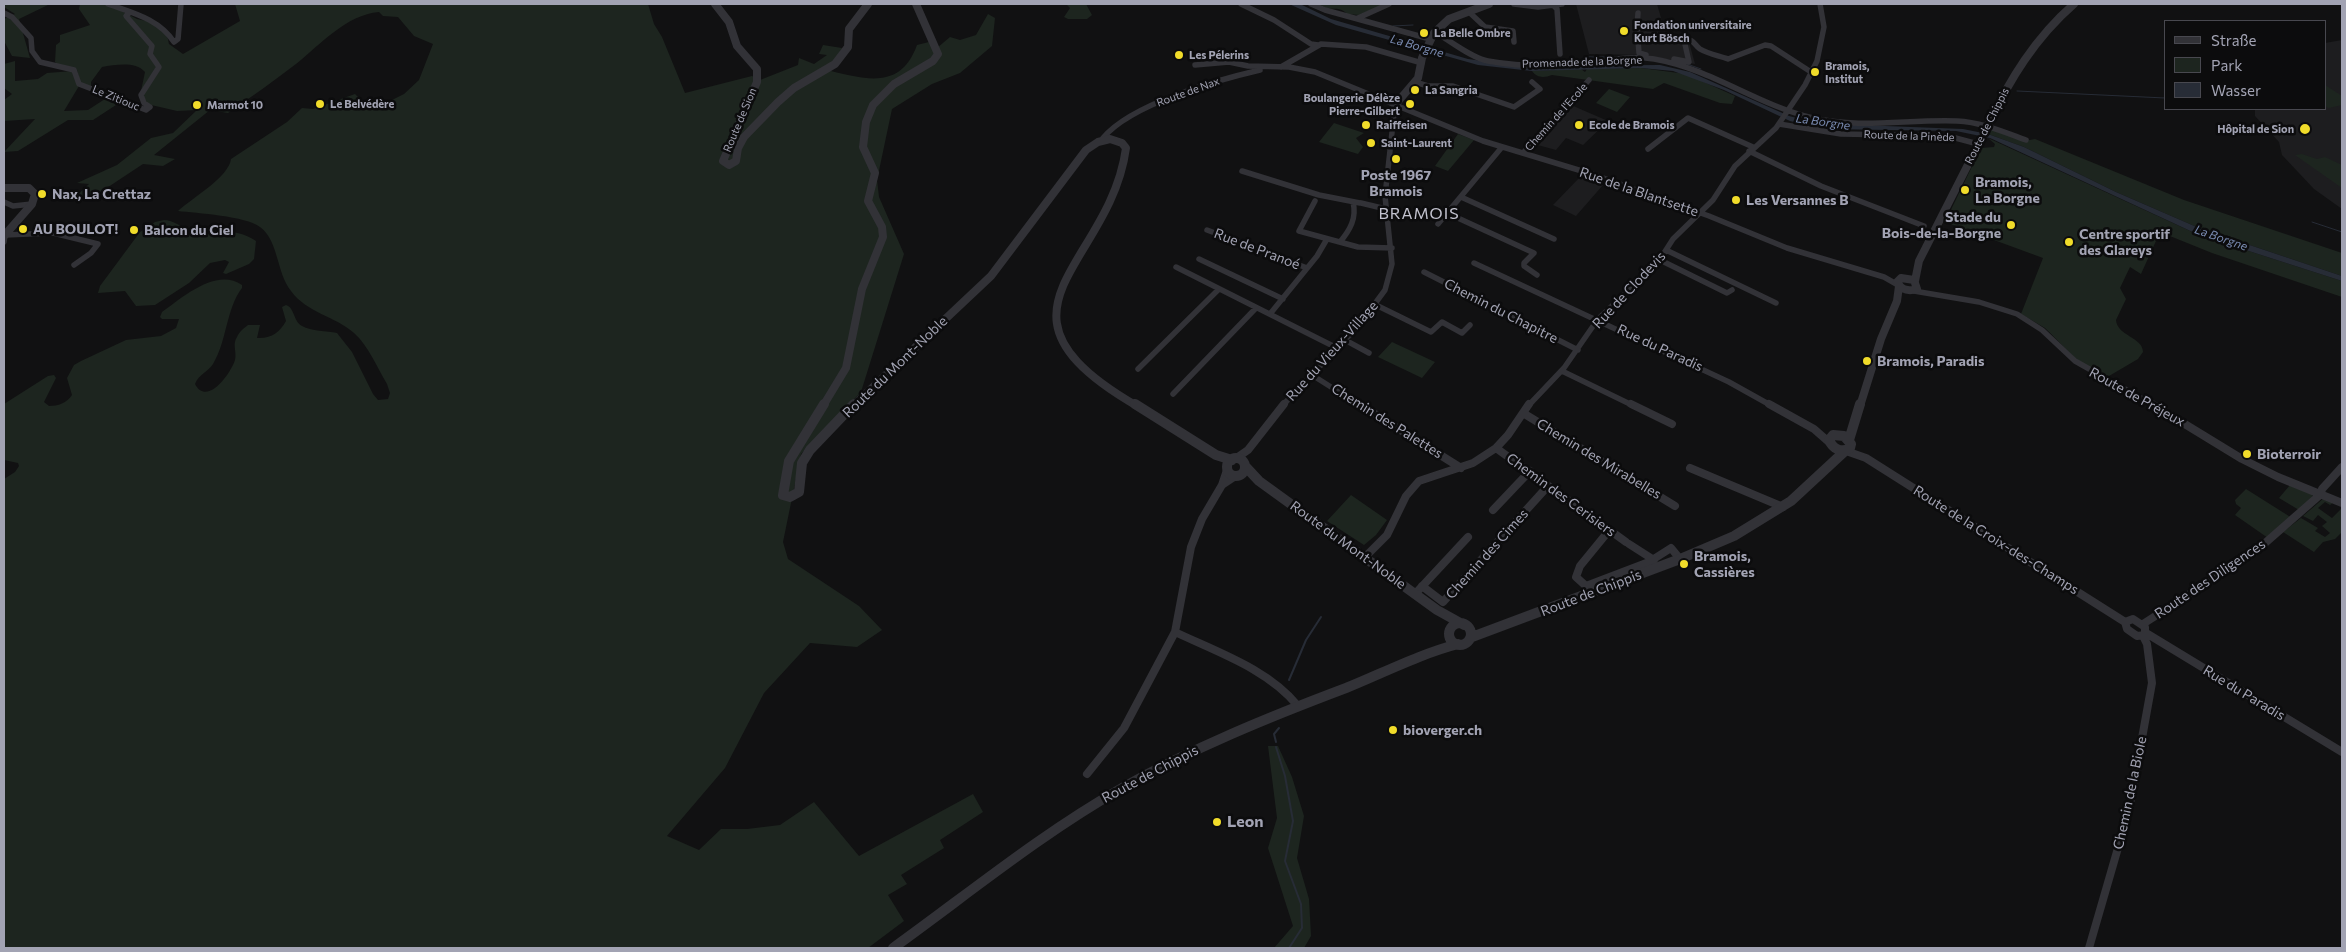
<!DOCTYPE html>
<meta charset="utf-8">
<style>
body{margin:0}
#map{position:relative;width:2346px;height:952px;overflow:hidden;background:#111112;font-family:Commissioner,sans-serif}
canvas{display:block}
.frame{position:absolute;inset:0;border:5px solid #a2a3b3;pointer-events:none}
.legend{position:absolute;left:2164px;top:20px;width:162px;height:90px;box-sizing:border-box;background:#0c0c0d;border:1px solid #48484f;margin:0;padding:6px 9px;list-style:none;font-size:15px;color:#a2a3b3}
.legend li{display:flex;align-items:center;gap:10px;height:25px}
.legend b{width:25px;border:1px solid #48484f}
</style>
<div id="map">
<canvas width="2346" height="952"></canvas>
<div class="frame"></div>
<ul class="legend">
<li><b style="height:6px;background:#323237"></b>Straße</li>
<li><b style="height:14px;background:#1d251f"></b>Park</li>
<li><b style="height:14px;background:#272c36"></b>Wasser</li>
</ul>
</div>
<script>
const context = document.querySelector('canvas').getContext('2d');
context.lineJoin = 'round';
function fill(path, color) { context.fillStyle = color; context.fill(path, 'evenodd'); }
function trace(path, color, width, dash) { context.strokeStyle = color; context.lineWidth = width; context.lineCap = dash ? 'butt' : 'round'; context.setLineDash(dash || []); context.stroke(path); }
function write(font, color, halo, rows, align = 'center') {
  context.font = font + ' Commissioner,sans-serif'; context.lineWidth = 5; context.setLineDash([]); context.textBaseline = 'middle'; context.strokeStyle = halo; context.fillStyle = color; for (const [text, x, y, turn = 0] of rows) {
    context.save(); context.translate(x, y); context.rotate((+turn || 0) * Math.PI / 180); context.textAlign = isNaN(turn) ? turn : align; if (halo) context.strokeText(text, 0, 0); context.fillText(text, 0, 0); context.restore();
  }
}
fill(new Path2D(`
 M1576 4H1657L1666 35 1689 42 1695 64 1641 55 1589 54Z
 M2342 40V209L2314 189 2282 155 2279 142 2255 116V109H2325V43Z
 M1571 105 1608 121 1583 145 1566 138 1556 150 1534 144Z
 M1581 176 1603 185 1576 216 1553 205Z`), '#1d1d1f');
fill(new Path2D(`
 M4 4H50L19 19 30 58 12 56 4 41V19L15 14 4 7Z
 M80 4H108L137 19 151 22 167 35 169 44 183 54 240 21 235 4H648L654 24 662 37 685 93 752 76 760 80 798 65 799 58 814 64 827 55 819 54 823 45 842 48 831 71C868 80 901 89 917 45L929 42 937 48 950 37 960 40 976 35 988 14 995 18 992 46 960 73 932 84 892 109 877 180 879 197 904 254 861 392 801 454 783 542 788 559 859 606 882 630 857 647 810 643 764 693 725 768 667 836 699 850 721 829H747L780 825 814 802 859 856 973 794 983 812 940 840 944 848 901 875 907 884 888 895 904 921 868 948H4V479L15 472 19 466 18 463 4 460V404L48 376 54 375 56 378 44 402 49 406C58 406 67 403 72 395L67 378 74 365 81 361 126 340 161 336 176 328 179 319H162L160 317 162 312C182 298 216 267 242 285V288C226 309 227 341 213 364 208 372 199 374 195 384 207 407 231 373 235 360 237 352 232 344 237 337 239 332 244 328 248 325H260L257 338C271 339 280 332 286 321L282 307 286 305C295 308 293 321 302 326 311 331 327 331 337 333L352 352 373 394 378 400 388 399 390 393 387 384C378 369 368 345 354 333 335 316 307 313 291 291 276 272 279 241 260 227 246 216 196 213 178 211 192 198 229 177 231 159L287 122 302 108 313 109 355 94 365 104 380 106 404 94 419 80 433 44 414 36 398 17 383 16 379 12C346 15 321 44 296 64 274 81 251 97 228 113L210 110 154 155 175 159 163 166 143 164 90 199 74 198 89 184 77 183 117 165 151 138 173 133 197 110 177 111 147 104 143 95 151 76 141 91 145 72C135 61 116 65 102 67L91 82V87L80 82 77 70 59 66 55 62 56 45 60 42V35L90 25 79 9Z
 M1066 4H1086L1092 15 1087 19H1068L1064 17 1070 8Z
 M1318 4H1385L1359 15 1347 14C1340 6 1333 10 1326 8 1323 7 1321 5 1318 4Z
 M15 61V81L38 79 47 73 73 71 79 86 64 111 88 110 108 97 116 105 93 120H68L18 151 4 152 35 119 4 121V100L12 94 4 88V64Z
 M1641 68 1686 74 1735 96 1732 104 1720 103 1664 83 1653 89 1552 75C1544 78 1537 78 1532 71L1581 69 1585 72 1587 69Z
 M2325 85 2342 96V105L2329 108 2325 106Z
 M1609 89 1630 97 1617 112 1596 103Z
 M1334 123 1364 133 1356 138 1363 147 1358 154 1319 142Z
 M1992 129 2024 141 2035 139 2184 200 2342 253V276L2199 228 2116 192 2024 147 1988 134Z
 M1458 134 1474 140 1448 171 1435 166Z
 M1988 138 2199 235 2342 281V297L2212 253 2160 232 2141 274 2130 267 2120 288 2126 299 2116 320C2117 336 2143 337 2143 352L2138 359 2109 376C2088 378 2060 341 2045 328 2037 323 2029 319 2021 314L2043 258 1945 222 1981 148 1994 147 1995 144Z
 M2302 154 2317 159 2325 157 2342 165V188L2295 155Z
 M164 220C173 220 178 226 187 228 210 234 235 226 256 241L254 259 249 264 226 274 223 273 229 262 225 260 210 263 189 283 155 305 136 306 125 291 98 293 100 286 140 232 155 222Z
 M1392 342 1435 362 1422 378 1378 357Z
 M2290 485 2312 494 2313 498 2299 510 2279 498Z
 M2246 489 2292 518 2268 538 2235 515 2241 508 2236 504 2235 500Z
 M1351 495 1387 520 1376 535 1364 545 1327 521Z
 M2324 498 2334 502 2330 505 2325 502 2318 508 2332 518 2342 508V532L2335 539 2323 542 2314 552 2283 532 2301 518 2318 528 2315 531 2325 537 2330 533 2322 526 2327 522 2318 515 2313 521 2303 516Z
 M1268 746H1278L1292 777 1304 816 1297 858 1309 899 1311 936 1304 948H1274L1293 926 1268 848 1277 818Z`), '#1d251f');
fill(new Path2D(`
 M1289 4H1300L1331 19 1468 59 1520 66 1660 65 1690 72 1789 116 1812 122 1834 124 1963 129 1988 134 2024 147 2116 192 2199 228 2342 276V281L2199 235 1990 138 1956 131 1825 129 1790 121 1724 90 1673 71 1641 68 1532 71 1478 65 1336 25Z`), '#272c36');
trace(new Path2D(`
 M1393 26 1413 25
 M1586 57H1611
 M1687 64 1701 69
 M2017 91 2165 98
 M2312 222 2342 232`), '#272c36', 1);
trace(new Path2D(`
 M1289 680 1306 640 1321 617
 M1276 742 1274 734 1279 728
 M1276 747 1285 776 1293 821 1285 861 1301 904 1302 928 1289 948`), '#272c36', 2);
trace(new Path2D(`
 M108 4C133 13 159 19 174 42L178 39 181 4
 M1241 4 1274 20 1311 44 1318 45
 M1311 4 1325 10 1430 39
 M1514 4 1538 7 1562 4
 M1554 6 1557 9 1560 54
 M1469 12 1485 27 1513 31 1514 42
 M4 13 12 17 31 38 32 51 40 62 74 70 79 84 146 110 150 107 144 103 141 95 159 67 150 54 152 46 126 16 129 13
 M1638 13 1637 27 1639 53 1646 55
 M1358 18 1389 4
 M1435 32C1449 40 1473 59 1488 61 1516 66 1550 67 1579 64 1603 61 1629 55 1654 59 1712 69 1757 105 1813 118 1860 129 1909 119 1957 121 1981 122 2004 132 2026 140
 M1674 59 1689 62 1684 40C1694 38 1694 45 1700 49 1708 54 1720 56 1728 59L1765 45 1771 46 1811 72
 M1195 65 1229 62 1248 66 1289 67 1315 72 1483 141 1595 175 1709 216 1787 248 1884 277 1898 285
 M1281 67 1321 44 1366 47 1422 63
 M1415 82 1428 86H1453L1514 107 1540 89 1532 82
 M1779 124 1841 134 1948 136 1978 144
 M1103 138C1131 104 1217 80 1260 70
 M1648 149 1688 118 1753 147
 M1749 151 1821 186 1924 226
 M1523 153 1589 80
 M1242 171 1319 195 1360 203
 M1461 197 1554 239
 M1315 201 1299 231 1358 247 1392 248
 M4 202 13 206 32 204
 M1361 203 1386 209
 M1447 213 1534 253 1524 263V266L1537 275
 M1438 224 1502 147
 M1207 230 1307 268
 M4 242 5 235 53 233 98 244 91 253 74 265
 M1340 242C1350 230 1357 218 1353 202
 M1666 250 1776 303
 M1199 259 1283 299
 M1660 260 1727 293 1732 290
 M1474 263 1729 382 1772 406
 M1176 267 1337 348
 M1424 272 1578 350
 M1914 291 1979 302 2017 314 2042 330 2075 361 2155 406
 M1376 305 1431 332 1442 322 1462 333 1470 325
 M1270 314 1317 256 1327 239
 M1345 340 1369 353
 M1138 369 1219 289
 M1562 371 1634 406
 M1312 375 1361 406
 M1173 394 1256 308
 M1282 406 1360 324 1385 290 1392 264 1385 196 1395 105
 M1528 406 1564 368 1598 319 1657 264 1673 239 1713 200 1735 166 1776 128 1805 85 1817 61 1824 27 1820 4`), '#323237', 5.5);
trace(new Path2D(`
 M1359 404 1461 468
 M1631 404 1672 424
 M1769 404 1814 429 1830 443
 M2152 404 2242 459 2278 477 2342 503
 M1523 413 1675 506
 M1496 448 1626 542
 M1846 451 1866 458 2125 622
 M1235 459 1248 450 1284 404
 M1690 468 1783 507
 M1222 485 1227 470
 M1493 510 1530 471
 M1607 533 1580 566 1576 577 1586 586 1649 562 1671 548 1680 559
 M1629 544 1654 560
 M1365 557 1387 535 1406 496 1419 481 1473 463 1496 448 1508 435 1529 404
 M1422 586 1443 602 1548 486
 M1415 594 1468 537
 M2133 619 2145 627V635L2137 636 2127 629 2125 622Z
 M2143 624 2256 551 2321 494 2322 489 2342 467
 M1175 632C1217 652 1268 669 1298 706
 M2146 633 2342 752
 M1087 774 1124 728 1175 632 1191 547 1202 519 1222 485 1237 475
 M2089 948 2129 810 2152 683 2147 644 2143 636`), '#323237', 8);
trace(new Path2D(`
 M715 4 729 22 737 46 757 69V82L723 161 729 165 736 161 738 148 744 137 778 102 794 88 835 64 848 47 849 29 868 4
 M1395 105 1418 78 1422 58 1434 33 1449 19 1489 4
 M1988 125C2010 79 2035 38 2074 4
 M4 188H29L35 194 32 204 4 236
 M1901 278 1914 280 1917 289C1908 292 1902 290 1897 282Z
 M1915 281 1919 261 1981 139
 M823 406 846 368 862 289 883 237 882 227 868 201 875 173 863 147 866 122 873 105 894 84 933 61 938 54 916 4
 M853 406 991 276 1086 150 1098 142 1110 139 1122 143 1126 148C1110 267 971 310 1137 406
 M1860 406 1881 339 1897 301 1899 286`), '#323237', 8);
trace(new Path2D(`
 M824 404 789 461 783 495 790 497 799 492 802 463 810 450 854 404
 M1135 404 1216 455 1232 460
 M1833 435 1844 436 1851 444 1850 448C1841 453 1833 449 1829 440Z
 M1849 440 1860 404
 M1227 467a9 9 0 1 1 18 0a9 9 0 1 1-18 0Z
 M1245 466 1259 481 1437 610 1464 625
 M1449 634a11 11 0 1 1 22 0a11 11 0 1 1-22 0Z
 M1472 637 1680 559 1734 536 1791 501 1845 451
 M893 948C968 894 1041 834 1122 788 1193 748 1269 717 1346 688 1383 673 1420 654 1458 644`), '#323237', 10);
trace(new Path2D(`
 M1981 139 1988 125`), '#323237', 8);
for (const [x, y, r, color] of [
 [1624,31,5,"#f1dc2a"],
 [1424,33,5,"#f1dc2a"],
 [1179,55,5,"#f1dc2a"],
 [1815,72,5,"#f1dc2a"],
 [1415,90,5,"#f1dc2a"],
 [320,104,5,"#f1dc2a"],
 [1410,104,5,"#f1dc2a"],
 [197,105,5,"#f1dc2a"],
 [1366,125,5,"#f1dc2a"],
 [1579,125,5,"#f1dc2a"],
 [2305,129,6,"#f1dc2a"],
 [1371,143,5,"#f1dc2a"],
 [1396,159,5,"#f1dc2a"],
 [1965,190,5,"#f1dc2a"],
 [42,194,5,"#f1dc2a"],
 [1736,200,5,"#f1dc2a"],
 [2011,225,5,"#f1dc2a"],
 [23,229,5,"#f1dc2a"],
 [134,230,5,"#f1dc2a"],
 [2069,242,5,"#f1dc2a"],
 [1867,361,5,"#f1dc2a"],
 [2247,454,5,"#f1dc2a"],
 [1684,564,5,"#f1dc2a"],
 [1393,730,5,"#f1dc2a"],
 [1217,822,5,"#f1dc2a"]
]) { const dot = new Path2D(); dot.arc(x, y, r, 0, 2 * Math.PI); context.fillStyle = color; context.fill(dot); trace(dot, '#0c0c0d', 2); }
write('bold 11px', '#a2a3b3', '#0c0c0d', [
 ["Fondation universitaire",1634,25],
 ["Kurt Bösch",1634,38],
 ["La Belle Ombre",1434,33],
 ["Les Pélerins",1189,55],
 ["Bramois,",1825,66],
 ["Institut",1825,79],
 ["La Sangria",1425,90],
 ["Boulangerie Délèze",1400,98,"right"],
 ["Pierre-Gilbert",1400,111,"right"],
 ["Le Belvédère",330,104],
 ["Marmot 10",207,105],
 ["Raiffeisen",1376,125],
 ["Ecole de Bramois",1589,125],
 ["Hôpital de Sion",2294,129,"right"],
 ["Saint-Laurent",1381,143]
], 'left');
write('11px', '#a2a3b3', '#0c0c0d', [
 ["Promenade de la Borgne",1582,62,-2],
 ["Route de Nax",1188,92,-20],
 ["Le Zitiouc",116,98,22],
 ["Chemin de l'Ecole",1556,117,-48],
 ["Route de Sion",740,120,-67],
 ["Route de Chippis",1987,126,-63],
 ["Route de la Pinède",1909,136,2]
]);
write('italic 12px', '#7889af', '#0c0c0d', [
 ["La Borgne",1417,46,16],
 ["La Borgne",1823,122,8],
 ["La Borgne",2221,238,19]
]);
write('bold 14px', '#a2a3b3', '#0c0c0d', [
 ["Poste 1967",1396,175,"center"],
 ["Bramois",1396,191,"center"],
 ["Bramois,",1975,182],
 ["La Borgne",1975,198],
 ["Nax, La Crettaz",52,194],
 ["Les Versannes B",1746,200],
 ["Stade du",2001,217,"right"],
 ["Bois-de-la-Borgne",2001,233,"right"],
 ["AU BOULOT!",33,229],
 ["Balcon du Ciel",144,230],
 ["Centre sportif",2079,234],
 ["des Glareys",2079,250],
 ["Bramois, Paradis",1877,361],
 ["Bioterroir",2257,454],
 ["Bramois,",1694,556],
 ["Cassières",1694,572],
 ["bioverger.ch",1403,730]
], 'left');
write('14px', '#a2a3b3', '#0c0c0d', [
 ["Rue de la Blantsette",1639,192,19],
 ["Rue de Pranoé",1257,249,21],
 ["Rue de Clodevis",1629,290,-47],
 ["Chemin du Chapitre",1501,311,27],
 ["Rue du Paradis",1660,348,25],
 ["Rue du Vieux-Village",1332,351,-48],
 ["Route du Mont-Noble",895,367,-44],
 ["Route de Préjeux",2137,397,29],
 ["Chemin des Palettes",1387,421,32],
 ["Chemin des Mirabelles",1599,459,31],
 ["Chemin des Cerisiers",1561,495,36],
 ["Route de la Croix-des-Champs",1996,540,32],
 ["Route du Mont-Noble",1348,545,36],
 ["Chemin des Cimes",1487,554,-48],
 ["Route des Diligences",2210,579,-34],
 ["Route de Chippis",1591,593,-21],
 ["Rue du Paradis",2244,693,31],
 ["Route de Chippis",1150,774,-28],
 ["Chemin de la Biole",2130,793,-78]
]);
context.letterSpacing = '1px';
write('16px', '#c3c3cf', '#0c0c0d', [
 ["BRAMOIS",1419,214]
]);
context.letterSpacing = '0px';
write('bold 16px', '#a2a3b3', '#0c0c0d', [
 ["Leon",1227,822]
], 'left');
</script>
